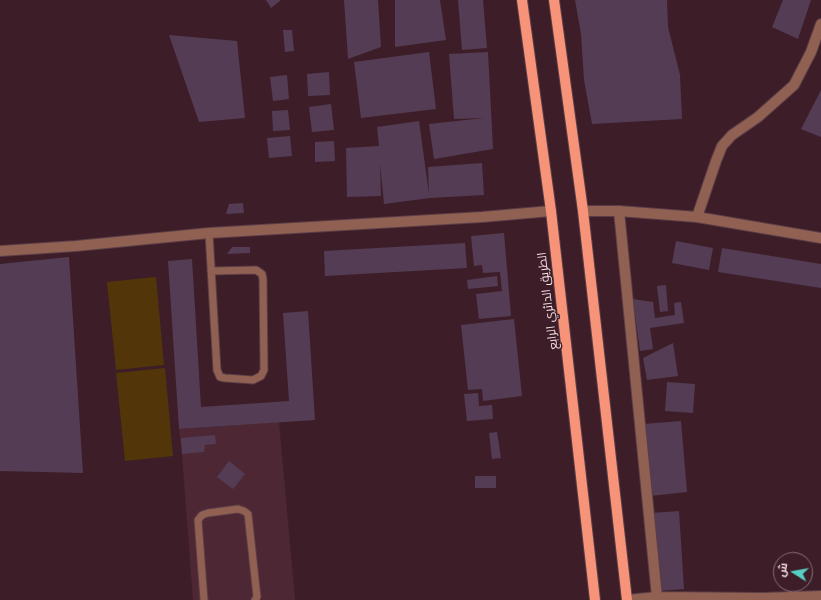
<!DOCTYPE html>
<meta charset="utf-8">
<style>
body{margin:0}
#map{position:relative;width:821px;height:600px;overflow:hidden;background:#3d1e28;font-family:"PT Sans",Cairo,sans-serif}
canvas{display:block}
.north{position:absolute;left:773px;top:552px;width:40px;height:40px;box-sizing:border-box;background:#3d1e28;border:1px solid #876c74;border-radius:50%;rotate:281deg;font-size:11px;font-weight:700;line-height:16px;text-align:center;color:#f6e0e6}
.north::after{content:'';display:block;margin:auto;width:14px;height:18px;background:#55cec4;clip-path:polygon(50% 0,100% 100%,50% 72%,0 100%)}
</style>
<div id="map">
<canvas width="821" height="600"></canvas>
<div class="north">ش</div>
</div>
<script>
const context = document.querySelector('canvas').getContext('2d');
context.lineJoin = 'round';
function fill(path, color) { context.fillStyle = color; context.fill(path, 'evenodd'); }
function trace(path, color, width, dash) { context.strokeStyle = color; context.lineWidth = width; context.lineCap = dash ? 'butt' : 'round'; context.setLineDash(dash || []); context.stroke(path); }
function write(font, color, halo, rows, align = 'center') {
  context.font = font + ' "PT Sans",Cairo,sans-serif'; context.lineWidth = 3; context.setLineDash([]); context.textBaseline = 'middle'; context.strokeStyle = halo; context.fillStyle = color; for (const [text, x, y, turn = 0] of rows) {
    context.save(); context.translate(x, y); context.rotate((+turn || 0) * Math.PI / 180); context.textAlign = isNaN(turn) ? turn : align; if (halo) context.strokeText(text, 0, 0); context.fillText(text, 0, 0); context.restore();
  }
}
fill(new Path2D(`
 M279 422 295 600H193L182 454 179 429Z`), '#4d2834');
fill(new Path2D(`
 M156 277 164 365 116 370 107 282Z
 M165 368 173 456 125 461 116 373Z`), '#53350a');
fill(new Path2D(`
 M266 0H281L271 8Z
 M344 0H378L381 47 348 59Z
 M395 0H440L446 40 395 47Z
 M458 0H483L487 48 462 50Z
 M575 0H667L668 27 680 75 682 119 592 124 584 80 581 34Z
 M783 0H811L798 39 772 27Z
 M283 30H292L294 51 285 52Z
 M169 35 237 41 245 118 199 122Z
 M429 52 436 109 361 118 354 62Z
 M488 52 493 149 434 159 429 124 484 118 454 119 449 54Z
 M329 72 330 95 308 96 307 74Z
 M287 75 289 99 273 101 270 77Z
 M821 90V137L801 129Z
 M331 104 334 130 312 132 309 107Z
 M288 110 290 130 273 131 272 111Z
 M419 121 429 194 428 167 482 163 484 195 430 198 384 204 380 163 381 196 347 197 346 148 379 146 377 127Z
 M290 136 292 156 269 158 267 138Z
 M334 141 335 161 315 162V142Z
 M243 203 244 213 226 214 229 204Z
 M504 233 511 316 479 319 476 294 502 291 500 272 483 273 482 265 474 266 471 236Z
 M676 241 713 248 709 270 672 263Z
 M465 243 467 268 325 276 324 251Z
 M232 247H250V253L227 254Z
 M722 248 821 264V288L718 272Z
 M69 257 83 473 0 471V264Z
 M192 259 201 407 289 401 283 313 308 311 315 420 179 429 168 261Z
 M497 276 498 286 468 289 467 280Z
 M666 285 668 311 660 312 657 286Z
 M633 299 653 302 655 318 675 315 674 303 681 302 684 323 650 328 653 349 640 351Z
 M514 319 522 396 483 401 482 389 468 390 461 325Z
 M673 343 678 376 647 380 643 358Z
 M667 382 695 384 693 413 665 411Z
 M478 393 479 406 492 405 493 419 467 421 464 394Z
 M681 421 687 492 650 496 643 424Z
 M497 432 501 458 492 459 489 433Z
 M215 435 216 444 205 445 204 452 182 454 181 438Z
 M229 461 245 474 233 489 217 477Z
 M475 476H496V488H475Z
 M679 511 684 589 658 591 651 513Z`), '#543c54');
const service = new Path2D(`
 M209 233 217 370 220 377 225 378 253 380 261 376 264 370 263 279 262 274 256 270 211 271
 M204 600 198 520 202 515 208 513 238 509 244 511 248 514 257 597 255 600`);
const minor = new Path2D(`
 M619 211 657 597
 M697 217 716 161 722 146 732 135 758 117 794 85 811 52 821 24
 M0 251 76 246 209 233 482 217 551 211
 M627 600 657 597 763 598 821 596`);
const tertiary = new Path2D(`
 M583 211H619L697 217 821 238`);
const primary = new Path2D(`
 M522 0 551 211 595 600
 M554 0 583 211 627 600`);
trace(service, '#5b3d46', 9);
trace(minor, '#5b3d46', 12);
trace(tertiary, '#5b3d46', 12);
trace(primary, '#5b3d46', 12);
trace(service, '#906052', 7);
trace(minor, '#906052', 10);
trace(tertiary, '#906052', 10);
trace(primary, '#f79378', 10);
write('12px', '#f6e0e6', '#3d1e28', [
 ["الطريق الدائري الرابع",548,301,-97]
]);
</script>
